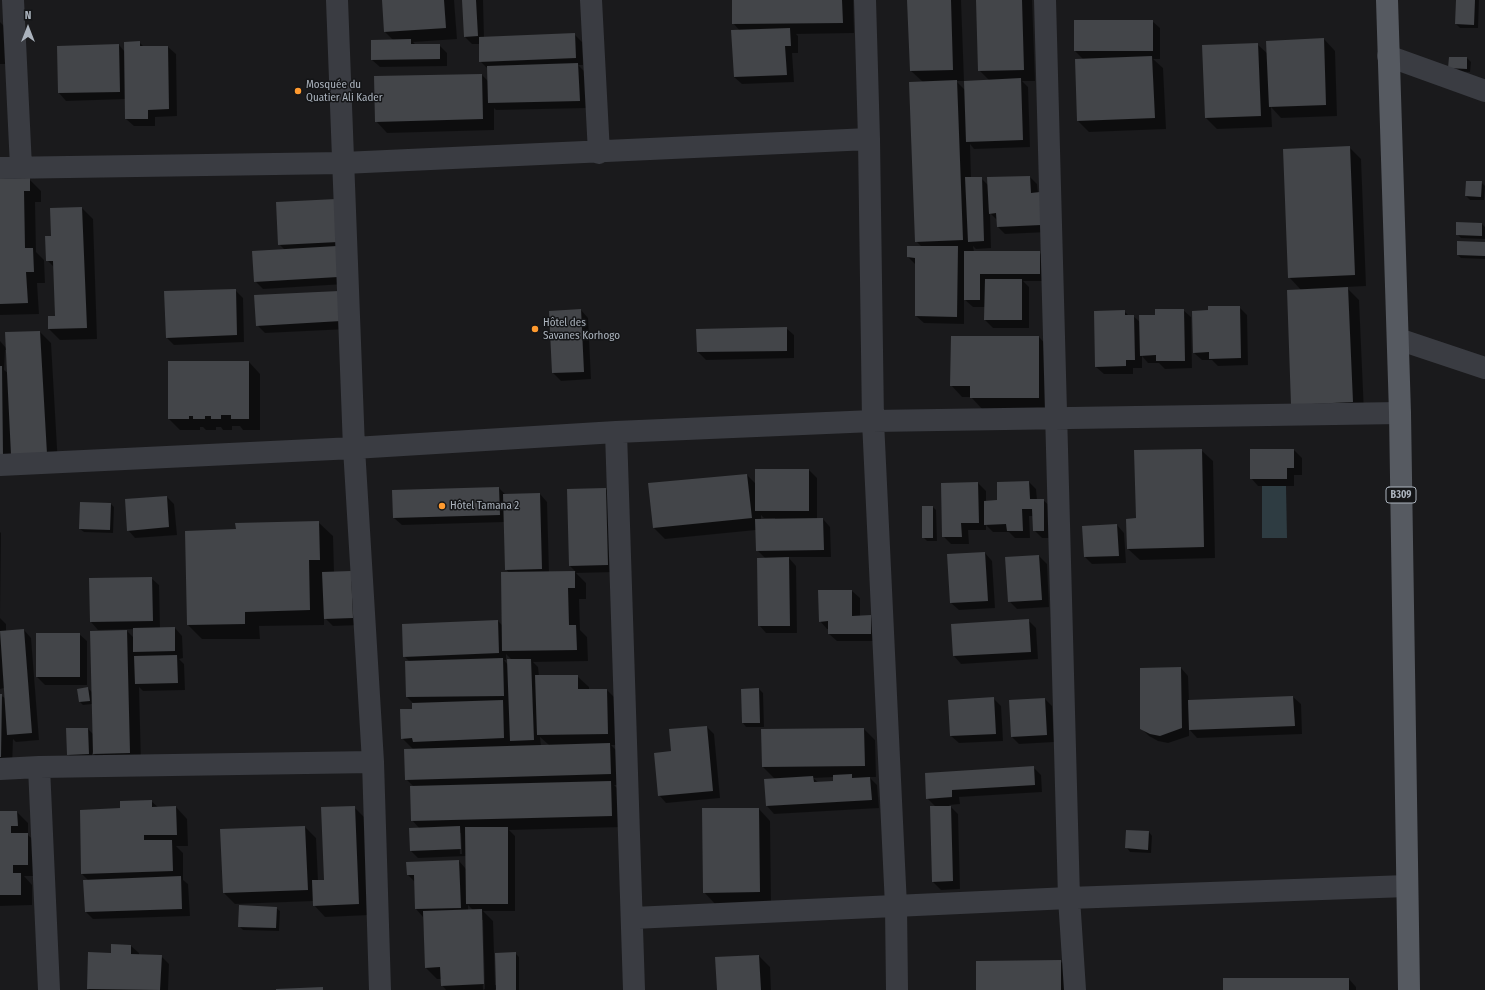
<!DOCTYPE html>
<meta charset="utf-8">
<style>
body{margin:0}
#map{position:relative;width:1485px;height:990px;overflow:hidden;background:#1a1a1c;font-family:"Fira Sans Condensed",sans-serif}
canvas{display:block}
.north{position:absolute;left:8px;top:8px;width:40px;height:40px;-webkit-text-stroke:3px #141517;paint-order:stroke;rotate:0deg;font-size:11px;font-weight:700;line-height:16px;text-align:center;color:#abb3bd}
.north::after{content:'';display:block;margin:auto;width:14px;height:18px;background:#abb3bd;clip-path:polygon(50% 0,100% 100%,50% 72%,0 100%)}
</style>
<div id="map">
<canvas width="1485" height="990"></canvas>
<div class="north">N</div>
</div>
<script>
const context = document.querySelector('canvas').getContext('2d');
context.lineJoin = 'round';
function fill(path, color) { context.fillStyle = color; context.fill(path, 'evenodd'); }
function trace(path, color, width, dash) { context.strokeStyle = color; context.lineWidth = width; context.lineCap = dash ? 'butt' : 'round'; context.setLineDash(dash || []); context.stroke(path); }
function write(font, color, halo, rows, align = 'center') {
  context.font = font + ' "Fira Sans Condensed",sans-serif'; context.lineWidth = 3; context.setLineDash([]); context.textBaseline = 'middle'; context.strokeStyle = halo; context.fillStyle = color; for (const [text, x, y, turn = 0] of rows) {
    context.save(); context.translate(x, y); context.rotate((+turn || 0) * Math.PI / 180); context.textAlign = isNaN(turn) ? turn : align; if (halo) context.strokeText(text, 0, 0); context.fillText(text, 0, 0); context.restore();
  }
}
fill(new Path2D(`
 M1262 486H1286L1287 538H1262Z`), '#2e3c42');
fill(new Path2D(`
 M383 0H454L457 39 413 42 416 45H439L447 53V66L380 67 372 60 393 40 385 32Z
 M463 0H483L484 38 574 34 582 42 583 65H578L585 72 587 108 496 110 494 108V130L387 133 376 121 482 75 489 82 488 69 480 61V44H472L465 37Z
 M733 0H853L854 33 796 34 798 36V53H792L794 82 742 84 734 77 740 31 733 23Z
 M908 0H961L964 81H956L965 90 990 81 979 70 977 0H1032L1035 81H1022L1028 87 1030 147 974 149 970 144 971 178H981L988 185 1030 177 1037 184 1038 193 1048 232 1005 234 998 227V221L990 213 991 248 976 249 973 246 974 252H1039L1047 260V281H1023L1029 287V328H993L985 320V307H973L964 299V324L924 323 916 316V265L908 257 922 247 916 241 923 82 911 71Z
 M1457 0H1479L1478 28H1460L1456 24Z
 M1152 21 1160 28V59H1153L1163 68 1166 129 1089 132 1078 121 1084 60 1075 51Z
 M0 22 6 28 9 64H0Z
 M1324 39 1335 51 1337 116 1281 118 1271 107 1272 127 1217 129 1206 118 1257 44 1268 54Z
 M139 42 144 47H168L176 54 177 116 155 117V126H134L126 119V99L66 101 59 93 119 45 125 52Z
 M1449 58H1467L1471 62 1470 72 1453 71Z
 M1350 148 1361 159 1366 286 1346 287 1359 300 1364 413 1304 416 1301 290 1289 277Z
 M29 179 41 191V202H35L36 252 44 260 45 283H37L39 314 0 315V180Z
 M1481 182 1485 186 1484 200H1470L1466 196Z
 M336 200 345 284 263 289 255 281 285 250 279 244Z
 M82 208 93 219 97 339 60 340 49 329 56 317 54 267 47 260Z
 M1482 224 1485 227V239L1461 238 1457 234Z
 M1485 243V259L1461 258 1458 255Z
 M235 290 243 298 244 342 174 345 167 338Z
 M339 292 348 329 265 333 257 325Z
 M1239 307 1247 315 1248 365 1218 366 1212 360H1202L1194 353Z
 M581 310 588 318 591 379 561 381 553 373 550 312Z
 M1183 310 1191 317 1192 368 1165 369 1159 363H1148L1142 356V368H1133V374H1104L1096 367 1124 311 1129 316H1133L1140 322 1156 316Z
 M786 328 794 335V358L706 360 698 352V330Z
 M40 332 51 343 58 465 0 468V341L6 348ZM5 350H6L8 373 4 370Z
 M1039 337 1050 349V409H982L971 397H962L951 385Z
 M169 362H249L260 374V430H243L240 426H232V430H223L221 427H216V430H206L203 427H200V430H180L169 419Z
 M1201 450 1213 461 1215 558 1140 560 1128 549 1137 519Z
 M1294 450 1302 458V475H1294V486H1258L1251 478Z
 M809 470 817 478V520L823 519 830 527 831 557H788L796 566 797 633H766L759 625 765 558 757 550 756 530 665 539 654 528 747 475 756 484ZM761 515 764 518H775V520H761Z
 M1029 482 1036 489 1037 500H1043L1051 507V538H1042L1034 530V516H1029L1030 538H1015L1009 532H993L986 525V530H968L969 544H951L943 536 978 483 986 491V502L998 501Z
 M499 488 506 495 540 494 547 502 549 572H576L570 566 606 489 613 497 615 572 576 573 586 583V599H579L580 630 587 637 588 661 533 662 538 667 539 676H577L589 687V690H607L618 701 619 745H611L621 755 622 785H614L622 793 623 827 509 830 515 836V911H483L493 921 495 985H497L515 953 519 957V990H496L495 989V990H446L442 985 441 979H437L426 968 423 917 416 909 415 882 408 875 459 861 466 869V856L418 858 411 851 419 828 412 820 414 787 406 779 413 749 402 738 413 710V703L407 697 409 661 404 656 498 621 503 626 509 573 506 569 505 522 402 525 394 518ZM506 654 512 660H506ZM504 660H508V665ZM540 737 549 745 541 746ZM459 833H461L462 854H460ZM468 905 473 910 468 911ZM481 920H483L485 989 483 990Z
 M167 497 174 504 177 535 135 538 128 530Z
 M111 504 114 507 113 533 84 532 80 529Z
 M933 507 936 510 937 541H927L923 537Z
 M318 522 333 536 334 572H350L360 625 333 626 324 617V625L259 626 260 639H202L188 625 237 530Z
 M1117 525 1124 533 1126 563 1092 564 1085 557Z
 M0 532 1 533 0 615Z
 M985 553 992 561 995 608 959 610 951 603Z
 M1039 556 1047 564 1049 607 1017 609 1009 601Z
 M151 578 159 585 160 628H175L182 636 183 658 179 659 184 664 185 690 143 691 139 687 141 764 105 765 92 752V757L72 758 68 754 88 729 93 734 92 704 83 705 80 702 88 688 92 692 127 631 134 638V629L98 630 91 622Z
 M819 591H852L860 598V617L870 616 878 624V641H837L829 634V629H827L820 621Z
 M0 618 6 624V631L24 630 31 638 39 740 16 742 13 739 12 768 0 767V695L5 698 4 688 0 689Z
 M1028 620 1036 628 1038 659 961 664 954 656Z
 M79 634 87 641V685H45L37 677Z
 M1181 668 1188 676 1189 701 1293 697 1301 704 1302 734 1197 738 1189 729V736L1168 743 1158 741 1149 736 1141 728Z
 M742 689H759L763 693 764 727H746L743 723Z
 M993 698 1001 706 1003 741 959 743 951 736Z
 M1045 699 1052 706 1054 742 1019 744 1012 737Z
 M707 727 714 734 720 798 666 803 659 795 672 752Z
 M864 729 875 740 876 777H869L877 785 879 808 774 814 767 806 765 780 775 779 763 767 762 730ZM834 777V782L819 783 813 778Z
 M1033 767 1041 775 1042 792 959 797 960 804 949 805 958 814 960 889 941 890 933 882 931 807H936L927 798 926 774Z
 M151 801 159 808 176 807 187 819 188 846H176L183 853V880L188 884 190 916 93 919 86 912 89 881 82 874 81 811 121 809Z
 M354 807 365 818 370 915 325 917 314 905V901L235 904 224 893 305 827 316 838 318 881H325Z
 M703 809H759L770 821 771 903 715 904 704 892Z
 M0 812H17L28 823V835L39 845V876H24L32 885V905L0 906Z
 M1149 832 1152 836 1151 853 1130 852 1127 848Z
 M276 908 280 911 279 931 243 930 239 926Z
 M112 945 131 946 139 953V955L161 956 169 964 168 990H89L88 988 112 954Z
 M759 956 770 967 771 990H718Z
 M1060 961 1072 972V990H977Z
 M1349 979 1356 987V990H1224Z`), '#0007');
fill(new Path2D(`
 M382 0H444L446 28 384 32Z
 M462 0H476L478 36 464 37Z
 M732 0H842L843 23 732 24Z
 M907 0H951L953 70 910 71Z
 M976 0H1022L1024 70 978 71Z
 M1456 0H1475L1474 25 1455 24Z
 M1074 20H1153V51H1074Z
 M790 28 791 46H785L787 75 734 77 731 30Z
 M575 33 576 58 479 62V37Z
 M1324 38 1326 105 1269 107 1266 41Z
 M411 39V44H440V59L371 60V40Z
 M140 41V46H168L169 109 148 110V119H125L124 42Z
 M1258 43 1261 116 1205 118 1202 45Z
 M119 44 120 92 58 93 57 46Z
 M1152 56 1155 118 1077 121 1075 59Z
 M1449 57H1467V69L1448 68Z
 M578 63 580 101 488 103 487 66Z
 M482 74 483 119 375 122 374 76Z
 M1021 78 1023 140 966 142 964 81Z
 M957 80 963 240 915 242 909 82Z
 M1350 146 1355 275 1288 278 1283 149Z
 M1030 176 1031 193 1040 192 1041 225 997 227 996 213 989 214 987 177Z
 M965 177H982L984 241 968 242Z
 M30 178V191H24L25 248H33L34 272H26L28 303 0 304V179Z
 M1466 181H1482L1481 197 1465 196Z
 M336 199 338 242 278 245 276 202Z
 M82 207 87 328 48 329V316H55L53 261H46L45 236H51L50 208Z
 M1456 222 1482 223V236L1456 235Z
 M1457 241 1485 242V256L1457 255Z
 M337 246 338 277 254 282 252 251Z
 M907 246H958L957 317 915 316V258L907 257Z
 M964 251H1040V274H980V300H964Z
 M985 279H1022V320H984Z
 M1348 287 1353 402 1291 405 1287 290Z
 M236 289 237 335 166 338 164 291Z
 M339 291 341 321 256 326 254 295Z
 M1208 306H1240L1241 358 1209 359V352L1193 353 1192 311 1208 310Z
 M581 309 584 372 552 373 549 311Z
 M1155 309H1184L1185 361H1156V355L1140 356 1139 315H1155Z
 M1125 310V315H1134L1135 360H1126V366L1095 367 1094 311Z
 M787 327V351L697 352 696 329Z
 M40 331 47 454 11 455 5 332Z
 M951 336H1039V398H970V386H950Z
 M168 361H249V419H231V415H221V419H211V416H205V419H193V416H189V419H168Z
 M0 366H2L3 456H0Z
 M1202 449 1204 547 1127 549 1126 519 1136 518 1134 450Z
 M1250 449H1294V468H1287V479H1250Z
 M755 469H809V511H755Z
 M747 474 752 518 653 528 648 483Z
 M1029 481 1030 499H1044V531H1033L1032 509H1022L1023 531H1007L1006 524 984 525V501L997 500V482Z
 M978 482 979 523H961L962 537H942L941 483Z
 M499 487 500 515 393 518 392 490Z
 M606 488 608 565 569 566 567 489Z
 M540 493 542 569 505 570 503 494Z
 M167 496 169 527 127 531 125 499Z
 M80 502 111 503 110 530 79 529Z
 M922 506H933V538H922Z
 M823 518 824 550 756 551 755 519Z
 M319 521 320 560H309L310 610 245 612V624L187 625 185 531 236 529 235 523Z
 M1117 524 1119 556 1084 557 1082 526Z
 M985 552 988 601 950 603 947 554Z
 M1039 555 1042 600 1008 602 1005 557Z
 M789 557 790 626H758L757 558Z
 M351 571 353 618 324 619 322 572Z
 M575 571V588H568L569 625H576L577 650 502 651 501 572Z
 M152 577 153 621 90 622 89 578Z
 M818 590H852V616L871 615V634H828V621L819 622Z
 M1029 619 1031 652 953 656 951 624Z
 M498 620 499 653 403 657 402 624Z
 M175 627V651L133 652V628Z
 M24 629 32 733 7 735 0 631Z
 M127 630 130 753 93 754 90 631Z
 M36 633H80V677H36Z
 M177 655 178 683 135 684 134 656Z
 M503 658 504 696 406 697 405 661Z
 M507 659H531L534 740 510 741Z
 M1181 667 1182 728 1160 736 1150 734 1140 729V668Z
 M535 675H578V689H607L608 734 537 735Z
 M88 687 90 701 79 702 77 689Z
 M759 688 760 723H742L741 689Z
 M0 694H2L1 757H0Z
 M1293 696 1295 726 1189 730 1188 700Z
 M994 697 996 734 950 736 948 700Z
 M1045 698 1047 735 1011 737 1009 700Z
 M503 700 504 738 413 742 412 738 401 739 400 709H412V703Z
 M707 726 713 791 658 796 654 753 671 751 669 729Z
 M66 728H88L89 754 67 755Z
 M864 728 865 766 762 767 761 729Z
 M610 743 611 774 405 780 404 749Z
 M1034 766 1035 785 952 790V797L926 799 925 773Z
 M852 774V778L870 777 872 800 766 806 764 779 813 776 814 782 833 781V775Z
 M611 781 612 816 411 821 410 786Z
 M152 800V807L176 806 177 835H144V840H172L173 871 81 874 80 810 120 808V801Z
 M355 806 359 904 313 906 312 880H324L321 807Z
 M930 806H951L953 881 932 882Z
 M702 808H759L760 892 703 893Z
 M0 811H17L18 826H11V833H28V865H13V873H21V895H0Z
 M305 826 308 890 223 893 220 829Z
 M460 826 461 849 410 851 409 828Z
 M465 827H508V904H466Z
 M1126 830 1149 831 1148 850 1125 848Z
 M459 860 461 908 415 909 414 875H407L406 862Z
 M181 876 182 909 85 912 83 880Z
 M239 905 277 907 276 928 238 927Z
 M482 909 484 984 441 986 440 967 425 968 423 911Z
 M111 944 131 945V954L162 955 160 990 87 989 88 952 111 953Z
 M516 952V990H496L495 953Z
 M759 955 761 990H717L715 957Z
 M1061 960V990H976V961Z
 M1223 978H1349V990H1223Z
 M323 987V990H276V989Z`), '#434549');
trace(new Path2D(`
 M13 0 21 167
 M337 0 354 448 373 762 380 990
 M591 0 599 153
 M865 0 869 139 873 421 896 906 897 990
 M1045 0 1069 898 1075 990
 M1388 56 1485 91
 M0 168 343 163 869 139
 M1398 339 1485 368
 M616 432 634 990
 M0 465 354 448 616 432 873 421 1400 413
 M39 767 49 990
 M0 769 39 767 373 762
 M633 918 1069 898 1407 886`), '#3a3c42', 22);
trace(new Path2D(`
 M1387 0 1400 413 1409 990`), '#565a61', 22);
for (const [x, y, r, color] of [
 [298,91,4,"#ff9a2f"],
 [535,329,4,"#ff9a2f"],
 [442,506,4,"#ff9a2f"]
]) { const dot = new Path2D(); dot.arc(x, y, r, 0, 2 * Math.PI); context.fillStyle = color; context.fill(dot); trace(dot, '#141517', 1.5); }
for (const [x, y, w] of [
 [1401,495,30]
]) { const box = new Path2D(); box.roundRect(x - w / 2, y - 8, w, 16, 3); context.fillStyle = '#141517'; context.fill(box); trace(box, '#abb3bd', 1); }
write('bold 10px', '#abb3bd', null, [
 ["B309",1401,495]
]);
write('11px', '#abb3bd', '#141517', [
 ["Mosquée du",306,85],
 ["Quatier Ali Kader",306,98],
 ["Hôtel des",543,323],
 ["Savanes Korhogo",543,336],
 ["Hôtel Tamana 2",450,506]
], 'left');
</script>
